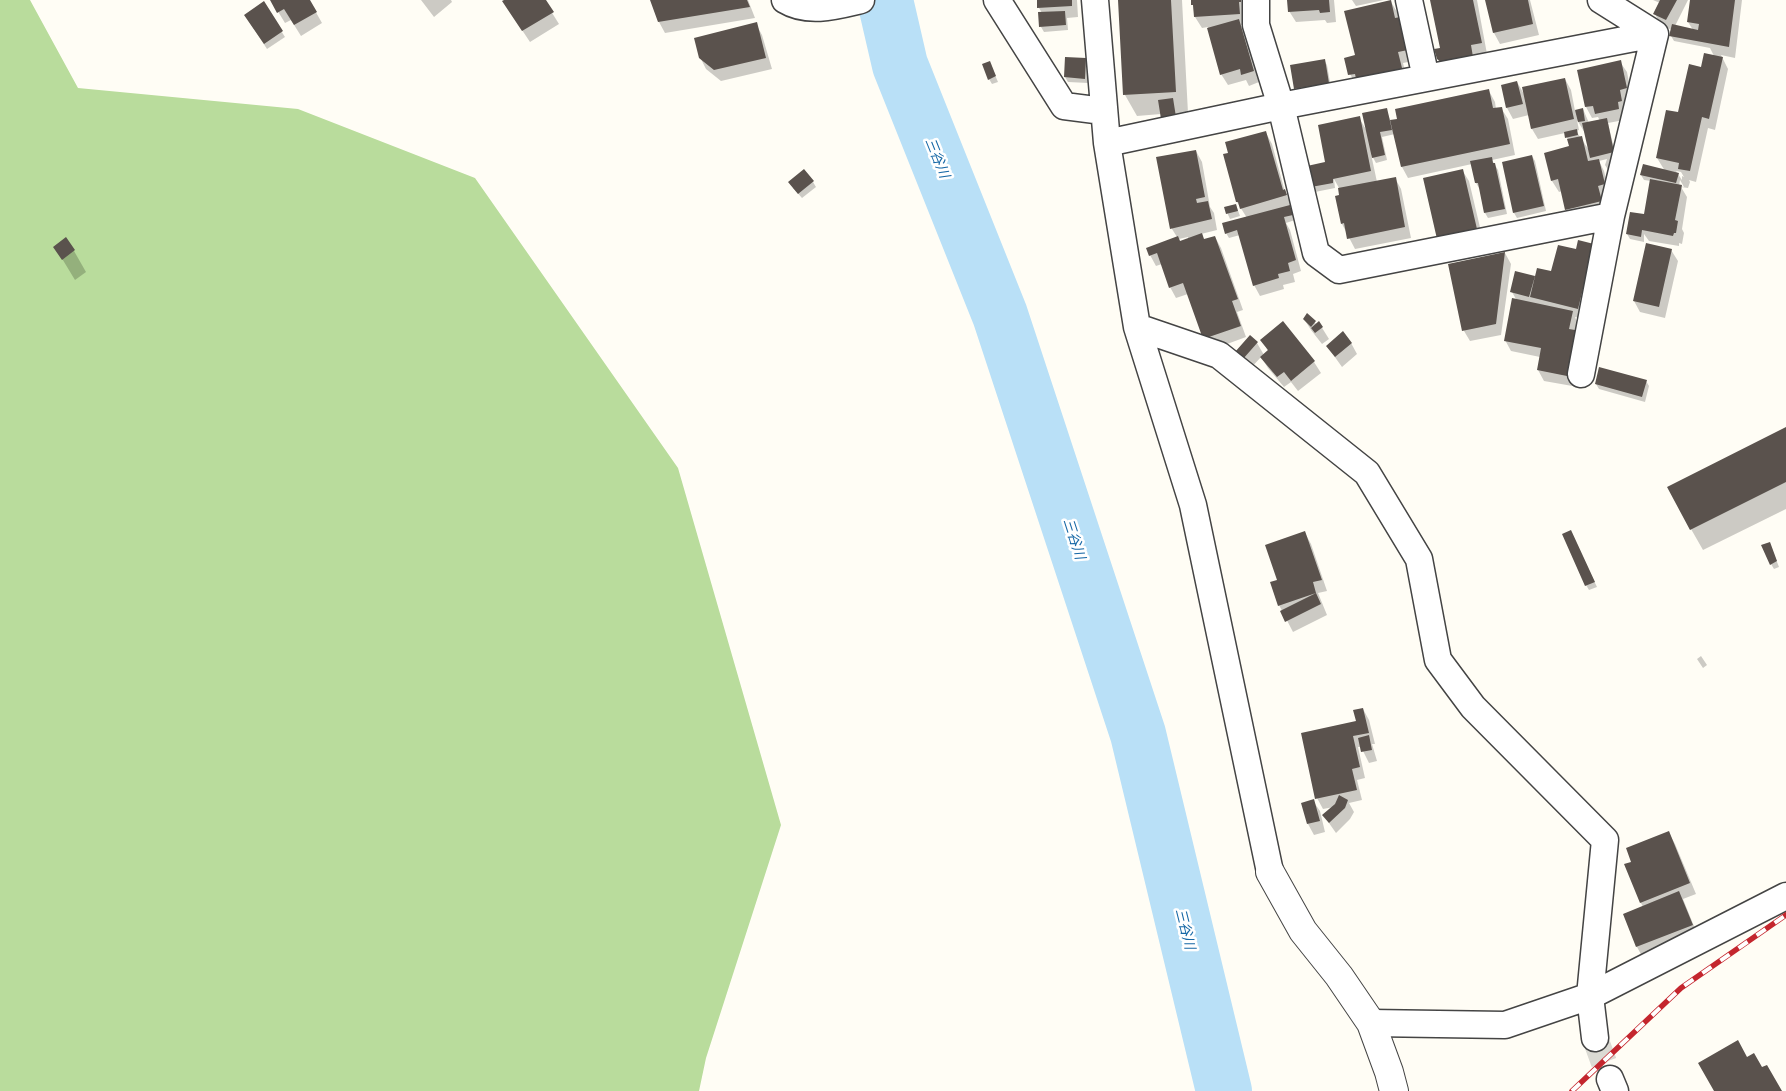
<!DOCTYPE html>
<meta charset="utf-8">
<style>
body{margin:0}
canvas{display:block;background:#fffdf5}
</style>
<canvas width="1786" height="1091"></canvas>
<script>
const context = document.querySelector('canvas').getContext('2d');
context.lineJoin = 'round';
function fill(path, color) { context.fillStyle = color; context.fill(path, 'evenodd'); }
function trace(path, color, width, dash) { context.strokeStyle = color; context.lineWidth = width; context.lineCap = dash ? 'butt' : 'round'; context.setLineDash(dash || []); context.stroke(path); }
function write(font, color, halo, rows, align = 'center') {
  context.font = font + ' "Crimson Pro","Noto Sans JP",serif'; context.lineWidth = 5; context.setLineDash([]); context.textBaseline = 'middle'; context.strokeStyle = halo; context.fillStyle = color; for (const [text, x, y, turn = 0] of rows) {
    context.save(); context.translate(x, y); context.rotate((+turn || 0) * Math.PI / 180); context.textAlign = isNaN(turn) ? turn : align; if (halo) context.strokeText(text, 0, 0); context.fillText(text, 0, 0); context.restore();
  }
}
fill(new Path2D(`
 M0 0H30L78 88 298 109 475 178 678 468 781 825 706 1058 699 1091H0Z`), '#b9dc9c');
fill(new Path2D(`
 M271 0H309L322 23 301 36 291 20 285 23Z
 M421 0H451L452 2 434 17Z
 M506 0H544L559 24 530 42 510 12Z
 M651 0H748L755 18 665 33 659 22Z
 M1038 0H1077L1078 17 1067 18 1068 30 1044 32 1041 27 1040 14 1042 13 1039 8Z
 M1130 0H1182L1188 113 1177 114 1178 122 1161 114 1137 116 1125 95Z
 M1192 0H1246V25H1241L1245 32 1259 82 1249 86 1246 80 1228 85 1221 74 1208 27 1202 28 1195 17Z
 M1288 0H1334L1336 22 1327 23 1325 20 1296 22 1289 11Z
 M1352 0H1384L1356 6Z
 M1431 0H1477L1487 54 1444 70 1438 59 1441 49Z
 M1486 0H1530L1539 35 1500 44 1494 33Z
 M1653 0H1688L1675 26 1693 30 1688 22 1691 0H1742L1735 58 1721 55 1728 69 1715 130 1708 128 1696 182 1689 180 1690 182 1688 188 1681 187 1687 197 1682 229 1684 233 1682 244 1679 243V246L1649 241 1644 234V242L1630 239 1627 234 1644 218 1651 181 1644 180 1641 175 1665 171 1657 158 1701 68 1714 56 1710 48 1674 41 1671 36 1672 30 1661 25 1655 14 1660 3ZM1676 171 1681 172 1684 177 1682 176V180ZM1680 180 1684 187 1679 186Z
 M1391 2 1397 12 1413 61 1403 63 1408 83 1356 85 1350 74 1356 56Z
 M263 3 285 37 267 49 248 20Z
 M756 24 762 35 772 69 721 81 706 69 700 57Z
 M1066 58 1085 59 1088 64V83L1068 82 1065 77Z
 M1324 60 1327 65 1331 88 1298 94 1295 89Z
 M1620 62 1627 72 1632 99 1625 101 1627 112 1624 120 1608 123 1616 157 1612 176 1605 165 1607 159 1599 161 1604 171 1610 195 1607 212 1573 220 1566 209 1562 191 1559 192 1552 181 1546 154 1571 147 1565 133 1538 139 1532 129 1529 115 1513 119 1507 108 1517 82 1524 94 1565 79 1571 90 1575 111 1583 109 1589 123 1600 121 1598 117 1592 118 1586 107 1578 71ZM1577 120 1585 133 1589 150 1576 131 1579 130Z
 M992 68 998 82 992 84 989 79Z
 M1489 91 1495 102 1496 109 1501 108 1508 119 1515 155 1492 160 1498 170 1507 214 1488 218 1485 213 1480 188H1479L1476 183 1472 164 1408 178 1402 167 1395 134 1382 137 1387 160 1376 163 1371 154 1377 182 1395 178 1401 189 1411 238 1355 249 1342 224 1339 188 1334 179 1335 188 1315 192 1312 187 1359 118 1367 131 1386 109 1391 122Z
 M1266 133 1272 144 1285 192 1292 206 1290 207 1295 220 1286 223 1290 230 1301 271 1293 274 1295 282 1283 285 1284 289 1260 296 1254 285 1240 235 1229 238 1226 233 1247 218 1237 202Z
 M1196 151 1202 162 1210 207 1214 213 1217 230 1201 234 1204 241 1215 237 1221 248 1243 310 1237 312 1246 337 1211 350 1188 294 1176 298 1170 287 1162 264 1156 266 1150 255 1177 237 1172 229 1158 158ZM1188 237V239L1180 242 1179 239Z
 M1532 156 1535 161 1546 211 1517 218 1514 213Z
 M1462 170 1469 181 1483 240 1445 250Z
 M813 182 816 187 802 198 793 188Z
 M1236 205 1240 216 1230 219 1225 208Z
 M1593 246 1584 319 1575 317 1586 343 1578 387 1544 381 1538 370 1540 357 1511 351 1505 340 1517 301 1512 292 1516 273 1536 278 1552 273 1577 251Z
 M55 247 74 251 86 272 75 280Z
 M1671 250 1678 261 1665 318 1640 312 1634 301Z
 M1505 253 1511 264 1501 335 1470 341 1464 331Z
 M1308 315 1317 325 1319 323 1329 339 1322 344 1311 330 1304 319Z
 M1283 323 1314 362 1321 373 1298 391 1291 382 1284 387 1268 368 1261 357 1250 369 1237 352 1250 337 1257 343 1264 355 1268 351 1262 340Z
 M1351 343 1357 354 1342 367 1327 346Z
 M1646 381 1649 386 1645 402 1599 389 1596 384Z
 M1786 428V509L1703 550 1691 529Z
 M1305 533 1311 544 1327 591 1318 593 1327 615 1293 632 1279 605 1278 580Z
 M1573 537 1597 587 1589 590 1586 585Z
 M1772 549 1779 567 1774 569 1771 564Z
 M1701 656 1707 665 1703 668 1697 659Z
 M1363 709 1369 720 1375 744H1372L1377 761 1369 763 1361 747H1358L1365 778 1357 780 1362 800 1349 803 1354 812 1350 819 1336 833 1324 816 1334 807 1323 809 1317 798Z
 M1313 801 1320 811 1325 832 1314 835 1308 824Z
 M1669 833 1675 844 1696 894 1683 899 1698 936 1643 958 1637 947 1624 914 1643 907 1641 903 1633 862Z`), '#0003');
trace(new Path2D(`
 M885 0 900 65 1000 315 1138 734 1224 1091`), '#b9e0f7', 56);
fill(new Path2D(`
 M270 0H310L317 12 294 25 284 9 277 13Z
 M504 0H546L554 12 522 31 502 1Z
 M650 0H747L750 7 658 22Z
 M1037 0H1072V6L1037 8Z
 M1118 0H1171L1176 92 1123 95Z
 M1191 0H1241V2H1239L1240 14 1194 17 1193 5H1191Z
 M1287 0H1329L1330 12 1320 13 1319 10 1288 12Z
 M1391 0 1395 18 1400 17 1408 50 1398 52 1403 72 1357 83 1355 74 1348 75 1344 58 1355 55 1344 11Z
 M1430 0H1473L1482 43 1471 45 1473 57 1442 63 1437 59 1434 49 1440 48Z
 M1485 0H1528L1533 24 1493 33Z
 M1660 0H1677L1666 20 1653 14Z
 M1690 0H1735L1729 47 1669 36 1672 24 1698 30 1699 24 1687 22Z
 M264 1 283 31 264 44 244 15Z
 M1065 11 1066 25 1039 27 1038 12Z
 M1239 19 1254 71 1241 75 1240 69 1220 75 1207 28Z
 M757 22 766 58 714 70 699 58 694 38Z
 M1704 53 1723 57 1709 119 1702 117 1690 171 1678 169 1679 163 1656 158 1666 110 1678 112 1689 64 1701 67Z
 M1065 57 1086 58 1085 79 1064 77Z
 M1325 59 1329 83 1294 89 1290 65Z
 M1621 60 1627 88 1620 90 1622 101 1618 102 1619 109 1595 114 1593 106 1585 107 1577 70Z
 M990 61 996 76 988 80 982 64Z
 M1565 78 1574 119 1531 129 1522 87Z
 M1517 81 1523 104 1506 108 1501 85Z
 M1489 89 1493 108 1502 107 1510 144 1401 167 1390 120 1397 119 1395 109Z
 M1173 98 1176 117 1161 119 1158 100Z
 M1387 108 1392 130 1380 132 1385 155 1372 158 1362 113Z
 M1583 108 1585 121 1578 122 1575 110Z
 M1360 116 1371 171 1333 179V183L1311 187 1307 166 1325 162 1318 125Z
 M1607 118 1614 152 1590 158 1582 123Z
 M1577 129 1578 135 1565 138 1564 132Z
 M1266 131 1283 190 1285 189 1287 195 1240 209 1238 202H1236L1223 154 1228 153 1225 142Z
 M1582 136 1588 161 1599 159 1605 184 1598 186 1602 201 1565 210 1558 179 1551 181 1544 153 1569 146 1567 139Z
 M1196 150 1205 197 1196 199 1197 203 1208 201 1212 219 1170 229 1156 157Z
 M1532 155 1544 206 1513 213 1502 162Z
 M1492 157 1493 163H1495L1505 209 1484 213 1478 183H1475L1470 161Z
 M1643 164 1679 173 1676 183 1640 175Z
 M804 169 814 181 798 194 788 182Z
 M1463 169 1477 229 1437 239 1423 178Z
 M1396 177 1405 227 1347 239 1344 223 1341 224 1335 196 1339 195 1338 188Z
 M1650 179 1682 185 1675 220 1678 221 1676 233H1674L1673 236 1642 230 1641 237 1626 234 1630 212 1644 214Z
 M1236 204 1238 211 1226 214 1224 207Z
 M1290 205 1293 215 1284 217 1296 260 1288 263 1290 271 1278 274 1279 278 1253 286 1237 230 1225 234 1222 223Z
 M1202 233 1204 239 1215 236 1238 299 1232 301 1241 326 1203 339 1183 283 1169 288 1157 253 1149 256 1146 248 1178 236 1180 241Z
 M66 237 75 250 62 260 53 247Z
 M1578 240 1594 244 1578 309 1530 297 1537 268 1551 271 1558 245 1576 249Z
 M1646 243 1672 249 1659 307 1633 301Z
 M1505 252 1496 324 1462 331 1448 264Z
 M1515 271 1535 276 1529 297 1510 292Z
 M1512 298 1573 311 1569 329 1581 331 1572 377 1537 370 1541 348 1504 341Z
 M1307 313 1316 321 1311 327 1303 319Z
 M1283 321 1315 361 1291 381 1284 372 1277 377 1260 357 1268 350 1260 340Z
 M1319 321 1323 327 1315 333 1311 328Z
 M1343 331 1352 343 1335 357 1326 346Z
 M1250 335 1258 342 1243 359 1235 352Z
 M1599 367 1647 380 1642 397 1595 384Z
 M1786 427V482L1690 530 1667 487Z
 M1571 530 1595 582 1585 586 1562 534Z
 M1305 531 1322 580 1313 582 1316 593 1278 606 1270 582 1277 580 1265 545Z
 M1770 542 1777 561 1770 565 1761 545Z
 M1316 593 1321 604 1285 622 1280 611Z
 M1363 708 1369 733 1353 736 1360 767 1352 769 1357 790 1315 799 1301 733 1356 721 1353 710Z
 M1369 735 1372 750 1361 752 1358 738Z
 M1339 795 1348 800 1345 808 1329 823 1322 815 1335 804Z
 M1314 799 1320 821 1307 824 1301 803Z
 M1669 831 1690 883 1640 903 1624 864 1631 862 1626 848Z
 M1679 891 1693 925 1636 947 1623 914Z
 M1738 1040 1747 1057 1754 1053 1762 1067 1767 1065 1782 1091H1714L1698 1063Z`), '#5a524d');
trace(new Path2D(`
 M1595 1038 1610 1079`), '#dbdad3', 26, [26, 13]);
const minor = new Path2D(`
 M785 0C808 14 836 6 861 0
 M997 0 1064 106 1103 111
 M1095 0 1107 143 1137 327 1193 505 1270 872
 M1409 0 1426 78
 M1601 0 1655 34
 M1655 34 1611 216 1339 270 1316 253 1281 106Z
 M1107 143 1281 106 1256 25V0
 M1137 327 1219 355 1367 473 1419 559 1438 660 1473 707 1605 840 1590 996 1595 1038
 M1581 374 1611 216
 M1371 1023 1505 1025 1590 996 1786 896
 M1610 1079 1615 1091`);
const tertiary = new Path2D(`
 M1270 872 1303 931 1339 976 1371 1023 1389 1072 1394 1091`);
trace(minor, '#444', 29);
trace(tertiary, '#444', 30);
trace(minor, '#fff', 26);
trace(tertiary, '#fff', 28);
const rail = new Path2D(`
 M1572 1091 1681 988 1786 915`);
trace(rail, '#c4262e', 5.5);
trace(rail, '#fff', 4, [11]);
write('italic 14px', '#1768a6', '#fff', [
 ["三谷川",937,158,68],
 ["三谷川",1074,539,72],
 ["三谷川",1185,929,76]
]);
</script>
